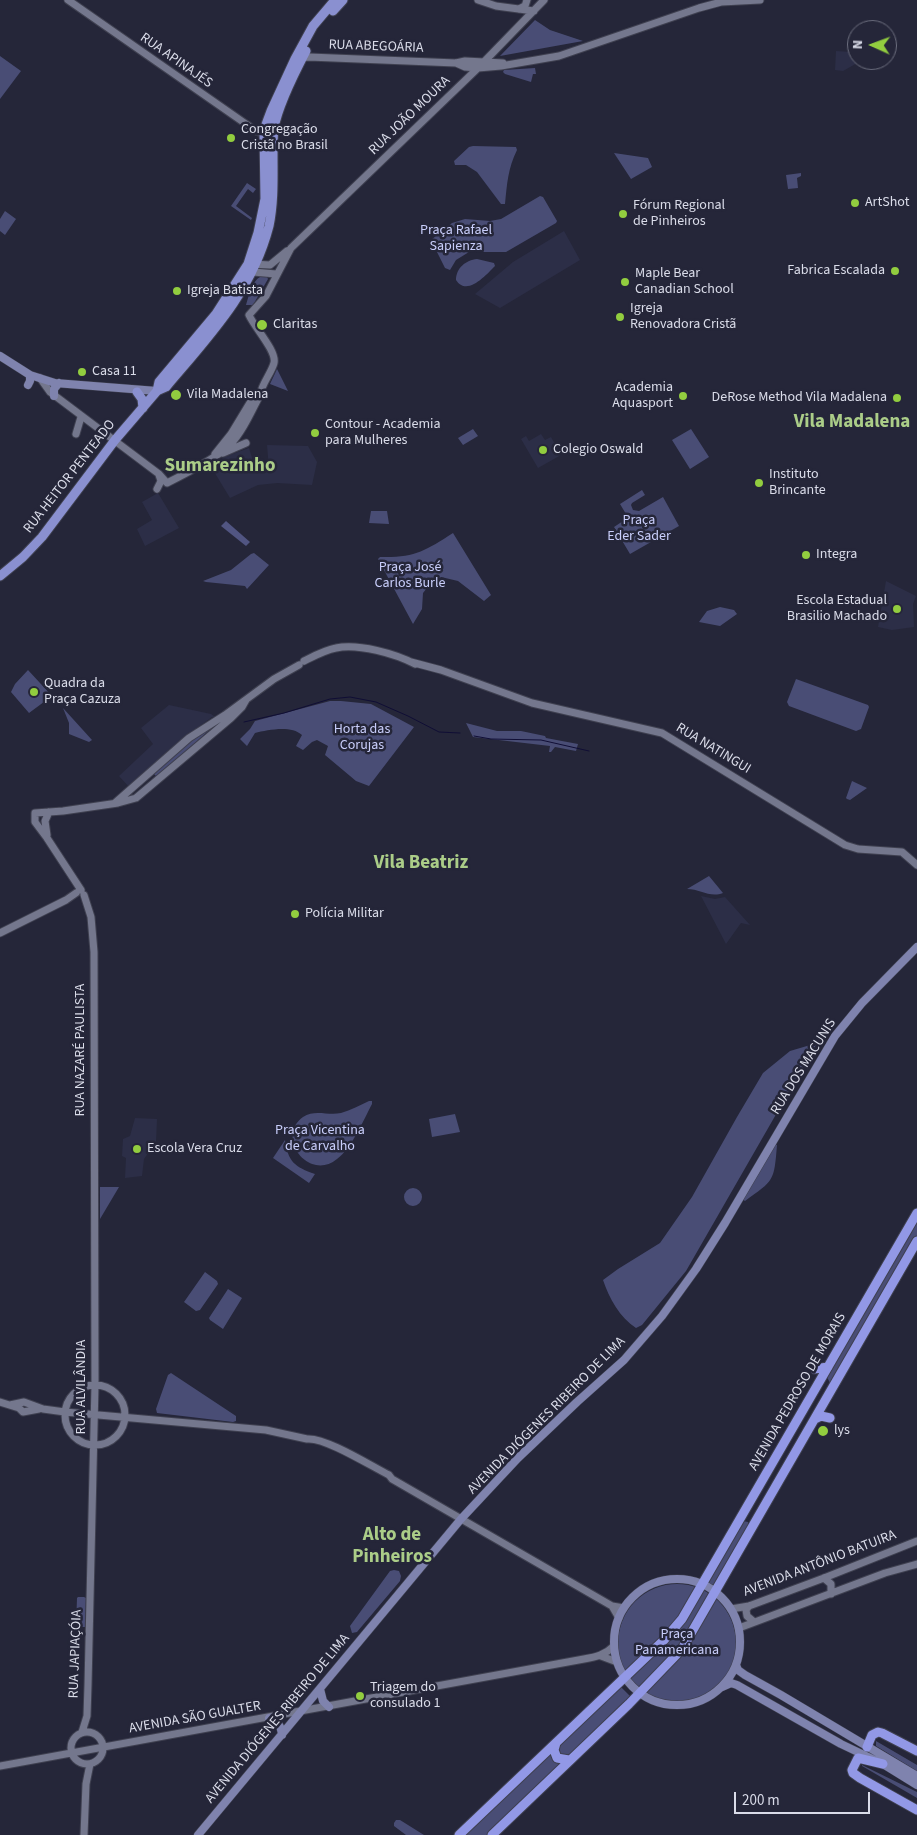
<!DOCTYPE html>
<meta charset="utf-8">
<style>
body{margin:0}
#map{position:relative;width:917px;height:1835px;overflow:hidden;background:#252639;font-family:"Source Sans 3",sans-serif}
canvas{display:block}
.north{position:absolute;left:847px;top:20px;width:50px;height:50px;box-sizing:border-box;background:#252639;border:1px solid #6d6f7f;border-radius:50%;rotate:272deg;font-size:14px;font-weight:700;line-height:20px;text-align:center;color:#dadce9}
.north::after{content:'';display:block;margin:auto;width:18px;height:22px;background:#92cd3f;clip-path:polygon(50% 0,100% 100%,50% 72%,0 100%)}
.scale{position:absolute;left:734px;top:1792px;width:136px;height:22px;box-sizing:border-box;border:2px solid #dadce9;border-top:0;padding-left:6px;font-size:15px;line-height:18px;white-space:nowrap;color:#dadce9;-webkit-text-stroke:4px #252639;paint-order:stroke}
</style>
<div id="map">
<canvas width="917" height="1835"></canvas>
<div class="north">N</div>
<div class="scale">200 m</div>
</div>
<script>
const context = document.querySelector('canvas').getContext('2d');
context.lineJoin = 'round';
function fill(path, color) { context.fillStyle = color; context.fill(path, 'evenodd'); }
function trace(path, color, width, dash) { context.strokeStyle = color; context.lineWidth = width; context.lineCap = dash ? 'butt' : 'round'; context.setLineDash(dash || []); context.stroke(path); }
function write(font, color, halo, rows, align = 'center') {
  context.font = font + ' "Source Sans 3",sans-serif'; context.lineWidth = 5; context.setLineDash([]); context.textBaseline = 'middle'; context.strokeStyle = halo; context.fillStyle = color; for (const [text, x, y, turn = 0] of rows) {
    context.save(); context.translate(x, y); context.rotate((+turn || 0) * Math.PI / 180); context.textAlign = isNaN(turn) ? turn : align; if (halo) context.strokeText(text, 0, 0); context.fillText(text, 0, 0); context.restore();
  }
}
fill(new Path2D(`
 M836 51 851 52 859 62 843 71 835 70Z
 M564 231 580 260 500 308 475 294 513 262Z
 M541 434 545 440 551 437 561 455 538 468 521 439 526 436 529 441Z
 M267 445 308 446 317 462 312 485 277 483 258 485 230 498 210 465 227 456 249 448 256 471 269 469Z
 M158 493 179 528 145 546 137 529 152 520 142 502Z
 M886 581 916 596 913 604 914 627 892 630 878 627Z
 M169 705 211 714 215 717H212L192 732 130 788 119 776 153 744 141 728Z
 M701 896 715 899 725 897 750 925 741 923 726 944Z
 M135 1118 157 1119 156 1142 144 1159 142 1176 125 1178 126 1158 122 1156 123 1139 130 1136Z`), '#2c2e47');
fill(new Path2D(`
 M535 20 550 30 583 41 500 56Z
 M0 56 21 71 0 99Z
 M535 68 536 74H533L531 82 505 74 503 72 504 70Z
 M473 146 516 147 517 150C508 168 507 184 505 204H501L477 172 466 165H455L454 161 469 147Z
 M614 153 648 158 652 167 631 179Z
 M801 173V176L797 178 798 188 788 189 786 175Z
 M247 183 256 189 253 193 248 189 236 206 252 218 251 220 231 206Z
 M540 196 543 197 557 221 556 223 506 252H469L456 260 450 270 445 268 431 240 452 223 465 219 490 221 501 219Z
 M5 211 16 219 5 235 0 231V219Z
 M477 259 494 263 495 266C486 275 467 297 456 280 456 268 466 260 477 259Z
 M266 275 268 279 253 305H246C250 293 252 277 266 275Z
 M277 369 288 391 270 384Z
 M473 429 478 436 463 445 458 438Z
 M691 429 709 457 690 469 672 440Z
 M642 490 645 495 632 503 631 505 633 510 639 511 663 497 679 526 630 554 614 527 623 521 626 514 620 504Z
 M371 511H387L389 524 369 523Z
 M453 533 491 595 484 601 458 581 441 577 427 588 423 593 422 609 413 624 378 559 380 557C414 558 425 551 453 533Z
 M254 553 269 565 247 589 245 586 206 582 203 581 231 570 251 554Z
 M720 607 734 610 737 614 720 626 699 622 707 611Z
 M28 670 52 696 29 713 11 692 15 684Z
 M796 679 868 705 869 707 861 729 856 731 789 706 787 702Z
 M330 701H341L371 704 414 727 369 786 356 781 325 755 328 746 317 740 312 742 303 750 296 746 302 735C291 725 268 730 255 733L247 746 240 739 250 729 255 721Z
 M63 708 92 740 89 742 69 734V723Z
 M466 723 497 731H521L545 736 546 738 578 744 576 751 555 747 551 752H549L550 746 473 737Z
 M216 724 157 777 153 773 204 729Z
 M852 781 867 788 850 800 847 799 846 798Z
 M709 876 723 893C710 898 700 889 687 889Z
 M817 1043 686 1271 642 1325 636 1328C620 1318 609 1298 603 1280L618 1269 660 1243 692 1197 737 1117 763 1073 790 1051Z
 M369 1101H372V1104C363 1121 352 1148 337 1159 309 1182 275 1137 303 1117 315 1109 328 1116 341 1113 351 1110 360 1105 369 1101Z
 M455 1114 460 1132 432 1137 429 1119Z
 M285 1140C288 1162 295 1167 315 1174L309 1183 273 1158Z
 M775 1144 777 1145C774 1182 774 1180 745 1201L742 1199Z
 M100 1187H119L100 1219Z
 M404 1197a9 9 0 1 1 18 0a9 9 0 1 1-18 0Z
 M917 1217V1237L830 1383 826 1375Z
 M205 1272 217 1281 218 1284 200 1310 196 1311 184 1302Z
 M228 1289 242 1298 223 1329 210 1320 209 1318Z
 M171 1373 236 1416V1421L233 1422 157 1413 156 1409 168 1375Z
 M743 1521 748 1522 749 1527 716 1586 707 1583Z
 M394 1570 399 1571 401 1576 400 1581 357 1632 352 1633 350 1626 390 1571Z
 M618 1643a59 59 0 1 1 118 0a59 59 0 1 1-118 0Z
 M78 1597H84L86 1598 85 1627H76L77 1598Z
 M619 1685 630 1696 567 1757 559 1755 557 1745Z
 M876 1741 917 1765V1771L876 1746Z
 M553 1750 564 1762 487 1835H463Z
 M862 1765 917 1792V1798L862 1766Z
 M396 1820H400L424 1835H406L394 1826V1823Z`), '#494d75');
fill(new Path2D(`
 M226 521 250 542 246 546 221 526Z`), '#515582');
trace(new Path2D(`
 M244 722 284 713 330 699 350 697 376 702 408 716 439 732 460 733
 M474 736 491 739 541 740 589 751`), '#100e35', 1);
const tertiary = new Path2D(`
 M68 0 256 131 273 137
 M478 0 496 6 534 11
 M519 9 525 6 527 0
 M300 58 309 57 456 63 465 61 503 63
 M456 63 465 67 478 68 501 66 559 56 699 8 721 2 760 0
 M251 264 270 265 287 251
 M253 272 276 274
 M40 378 50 392 159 474 167 483C183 475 218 457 230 445 243 431 251 412 260 395 262 383 271 374 274 363 277 351 254 327 249 315L266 296 291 248 478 68 544 0
 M76 434 81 417
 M223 453 246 443
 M215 454 231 434 251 401
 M157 489 161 481 159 475
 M304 661C314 656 325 650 336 648 358 643 396 654 415 664
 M411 662 441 670 532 703 662 733 845 845 858 849 902 852 917 865
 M115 803 189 738 225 715 274 679 299 665
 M47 835 45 821 49 812
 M81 890 47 838 35 822V813L63 811 118 803 136 798 231 718 242 707 246 700
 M0 933 66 900 76 893
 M65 1415a30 30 0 1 1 60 0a30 30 0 1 1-60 0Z
 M0 1402 19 1408 23 1412 39 1409
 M10 1405 24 1402 43 1409 65 1412 266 1430 307 1439C325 1437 371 1466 389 1475L392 1479 612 1606 624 1608
 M824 1578 831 1584V1594
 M612 1606 619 1618
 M749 1606 746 1610 747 1616 754 1622
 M731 1609 749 1606 824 1578 917 1541
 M739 1628 885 1573 917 1564
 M601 1656 617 1662
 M71 1748a16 16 0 1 1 32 0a16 16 0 1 1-32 0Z
 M82 1732 87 1716 88 1685 95 1385 94 952 91 917 84 895
 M0 1766 584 1659C596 1657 605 1655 614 1646
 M84 1835 86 1784 90 1764`);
const secondary = new Path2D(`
 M0 356 30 375 55 383 157 391
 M28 385 30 381V375
 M54 396V389L59 383
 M614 1642a63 63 0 1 1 126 0a63 63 0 1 1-126 0Z
 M736 1665 738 1670 745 1675 781 1695 917 1776
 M722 1687 731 1683 737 1685 841 1744 883 1764 917 1785
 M320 1689 323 1701 329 1707
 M269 1718C278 1721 281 1726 282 1735
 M198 1835 461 1519 518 1458 577 1402 624 1360 662 1316 696 1269 725 1223 835 1036 862 1003 917 947`);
const primary = new Path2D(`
 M333 11 343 0
 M157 391 166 387C209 336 252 292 269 226 274 202 273 178 273 154 273 145 273 136 274 128 278 107 296 70 306 51
 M137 392 142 399 143 408
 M0 576 23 557 42 537 115 440 157 391 159 382 216 314 248 264 258 233 265 199 264 135 265 127 271 111 295 59 313 26 335 0`);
const trunk = new Path2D(`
 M814 1369 828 1367
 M815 1419 821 1416 830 1418
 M556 1743 554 1750 557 1758 569 1760
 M867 1747 872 1735 878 1732 882 1733 917 1751
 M883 1764 858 1758 852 1770 853 1773 860 1778 917 1810
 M459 1835 664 1640 682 1619 917 1213
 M492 1835 629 1704 682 1649 917 1241`);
trace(tertiary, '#3f4050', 9);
trace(secondary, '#3f4050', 9);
trace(primary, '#3f4050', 11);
trace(trunk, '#3f4050', 11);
trace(tertiary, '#74778d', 7);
trace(secondary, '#7f83ae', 8);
trace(primary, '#8a90d0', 9);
trace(trunk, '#9298e6', 9);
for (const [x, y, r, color] of [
 [231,138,5,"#92cd3f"],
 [855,203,5,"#92cd3f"],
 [623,214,5,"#92cd3f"],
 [895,271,5,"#92cd3f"],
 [625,282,5,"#92cd3f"],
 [177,291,5,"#92cd3f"],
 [620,317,5,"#92cd3f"],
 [262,325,6,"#92cd3f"],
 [82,372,5,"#92cd3f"],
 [176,395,6,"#92cd3f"],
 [683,396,5,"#92cd3f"],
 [897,398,5,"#92cd3f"],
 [315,433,5,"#92cd3f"],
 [543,450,5,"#92cd3f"],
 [759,483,5,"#92cd3f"],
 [806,555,5,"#92cd3f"],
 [897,609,5,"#92cd3f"],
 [34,692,5,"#92cd3f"],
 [295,914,5,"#92cd3f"],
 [137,1149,5,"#92cd3f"],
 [823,1431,6,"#92cd3f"],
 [360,1696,5,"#92cd3f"]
]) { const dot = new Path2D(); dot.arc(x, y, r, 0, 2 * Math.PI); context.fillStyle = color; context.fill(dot); trace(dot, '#252639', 2); }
write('14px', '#dadce9', '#252639', [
 ["RUA ABEGOÁRIA",376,47,2],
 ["RUA APINAJÉS",176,61,35],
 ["RUA JOÃO MOURA",410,116,-44],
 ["RUA HEITOR PENTEADO",70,477,-52],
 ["RUA NATINGUI",713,749,31],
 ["RUA NAZARÉ PAULISTA",81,1050,-90],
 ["RUA DOS MACUNIS",804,1067,-58],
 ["RUA ALVILÂNDIA",82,1387,-90],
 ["AVENIDA PEDROSO DE MORAIS",798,1392,-60],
 ["AVENIDA DIÓGENES RIBEIRO DE LIMA",547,1416,-45],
 ["AVENIDA ANTÔNIO BATUIRA",820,1564,-21],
 ["RUA JAPIAÇÓIA",76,1654,-88],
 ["AVENIDA SÃO GUALTER",195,1718,-10],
 ["AVENIDA DIÓGENES RIBEIRO DE LIMA",278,1719,-50]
]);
write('14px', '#dadce9', '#252639', [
 ["Congregação",241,130],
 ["Cristã no Brasil",241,146],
 ["ArtShot",865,203],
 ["Fórum Regional",633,206],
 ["de Pinheiros",633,222],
 ["Fabrica Escalada",885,271,"right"],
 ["Maple Bear",635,274],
 ["Canadian School",635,290],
 ["Igreja Batista",187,291],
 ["Igreja",630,309],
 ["Renovadora Cristã",630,325],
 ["Claritas",273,325],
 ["Casa 11",92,372],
 ["Academia",673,388,"right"],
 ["Aquasport",673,404,"right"],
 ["Vila Madalena",187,395],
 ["DeRose Method Vila Madalena",887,398,"right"],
 ["Contour - Academia",325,425],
 ["para Mulheres",325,441],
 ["Colegio Oswald",553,450],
 ["Instituto",769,475],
 ["Brincante",769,491],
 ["Integra",816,555],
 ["Escola Estadual",887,601,"right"],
 ["Brasilio Machado",887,617,"right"],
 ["Quadra da",44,684],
 ["Praça Cazuza",44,700],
 ["Polícia Militar",305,914],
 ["Escola Vera Cruz",147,1149],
 ["lys",834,1431],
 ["Triagem do",370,1688],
 ["consulado 1",370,1704]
], 'left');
write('14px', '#c9cefb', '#252639', [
 ["Praça Rafael",456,231],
 ["Sapienza",456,247],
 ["Praça",639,521],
 ["Eder Sader",639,537],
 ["Praça José",410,568],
 ["Carlos Burle",410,584],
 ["Horta das",362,730],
 ["Corujas",362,746],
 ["Praça Vicentina",320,1131],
 ["de Carvalho",320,1147],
 ["Praça",677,1635],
 ["Panamericana",677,1651]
]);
write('bold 19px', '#abcd88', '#252639', [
 ["Vila Madalena",852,423],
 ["Sumarezinho",220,467],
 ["Vila Beatriz",421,864],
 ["Alto de",392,1536],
 ["Pinheiros",392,1558]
]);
</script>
